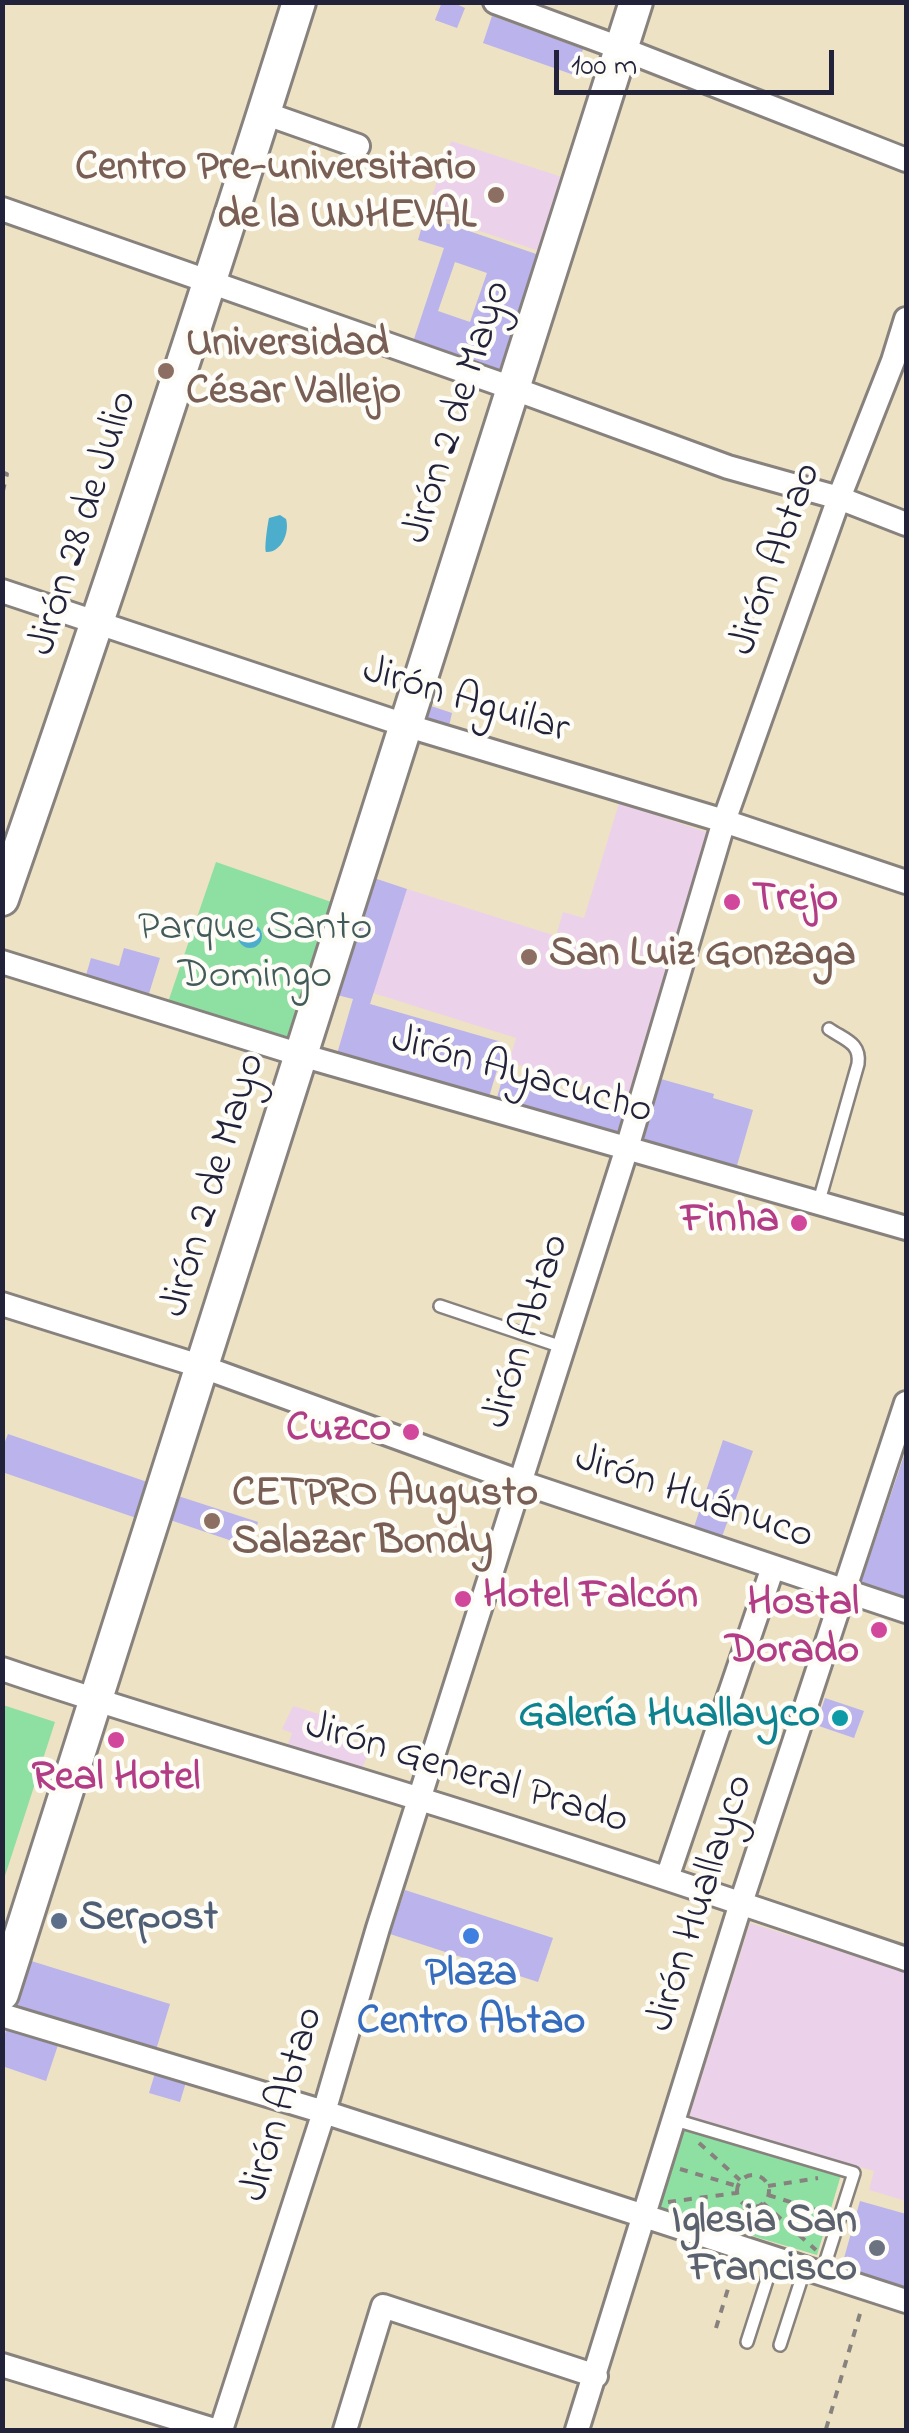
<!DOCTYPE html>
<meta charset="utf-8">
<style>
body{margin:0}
#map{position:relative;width:909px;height:2433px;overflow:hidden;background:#ede2c3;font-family:"Indie Flower",sans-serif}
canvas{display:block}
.frame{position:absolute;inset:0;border:5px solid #22223b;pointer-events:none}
.scale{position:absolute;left:554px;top:50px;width:280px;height:45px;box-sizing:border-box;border:5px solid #22223b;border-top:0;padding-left:12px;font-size:30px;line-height:35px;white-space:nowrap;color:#22223b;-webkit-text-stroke:8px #fdfcf7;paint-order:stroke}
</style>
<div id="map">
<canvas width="909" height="2433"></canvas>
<div class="frame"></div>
<div class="scale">100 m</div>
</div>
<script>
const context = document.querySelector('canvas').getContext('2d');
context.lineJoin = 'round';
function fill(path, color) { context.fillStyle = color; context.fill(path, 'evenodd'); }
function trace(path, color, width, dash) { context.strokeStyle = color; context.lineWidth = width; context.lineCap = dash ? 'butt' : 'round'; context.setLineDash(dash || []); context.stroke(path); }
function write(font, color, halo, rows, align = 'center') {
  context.font = font + ' "Indie Flower",sans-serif'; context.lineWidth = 9; context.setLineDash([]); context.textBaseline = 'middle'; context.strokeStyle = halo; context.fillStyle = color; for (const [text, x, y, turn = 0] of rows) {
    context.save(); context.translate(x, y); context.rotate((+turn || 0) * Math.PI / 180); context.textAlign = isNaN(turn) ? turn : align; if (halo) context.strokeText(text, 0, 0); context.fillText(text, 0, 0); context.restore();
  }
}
fill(new Path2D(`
 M451 141 565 178 542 252 426 213Z
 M619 803 712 834 630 1100 509 1062 516 1038 373 993 407 889 556 936 563 912 584 918Z
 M293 1706 345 1722 341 1735 370 1747 360 1776 287 1747 292 1733 282 1729Z
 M750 1923 906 1972V2201L869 2190 874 2171 688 2120Z`), '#ecd1eb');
fill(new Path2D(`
 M216 862 340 905 297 1045 167 1005Z
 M3 1705 55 1722 3 1882 2 1705Z
 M682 2127 841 2175 817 2255 658 2208Z`), '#8de0a1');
fill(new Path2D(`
 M280 515 286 519C290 533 281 553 266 552 264 548 268 522 269 518Z
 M238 936a12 12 0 1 1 24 0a12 12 0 1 1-24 0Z`), '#4dadcc');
fill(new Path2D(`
 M442 2H452L465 8 457 28 435 20Z
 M492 16 583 49 574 75 483 43Z
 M425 216 542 256 504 375 412 345 444 248 418 240ZM455 262 487 273 470 322 438 311Z
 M425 704 452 713 449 726 425 718Z
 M374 878 407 889 370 1004 505 1043 489 1097 337 1054 353 999 337 995Z
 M124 948 160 958 147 1000 84 982 91 958 119 966Z
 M504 1073 626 1110 617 1138 496 1101Z
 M661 1079 714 1094 713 1098 753 1110 736 1169 649 1145 644 1138Z
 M8 1434 156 1485 145 1521 2 1472V1449Z
 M723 1440 753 1451 719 1545 691 1536Z
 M906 1450V1597L861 1582Z
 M175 1495 258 1522 250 1547 167 1519Z
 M825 1698 864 1711 854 1738 816 1725Z
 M405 1890 553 1938 538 1982 390 1934Z
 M28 1960 170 2004 156 2050 11 2008Z
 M7 2028 58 2045 46 2081 2 2066V2042Z
 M155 2073 186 2082 180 2102 149 2093Z
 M860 2201 906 2214V2295L839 2276Z`), '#bab3ec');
const lane = new Path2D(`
 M819 1201 858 1064C861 1043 845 1040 829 1029
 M440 1306 562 1347
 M675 2120 854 2173 822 2273
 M747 2342 774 2258
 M780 2345 805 2268`);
const street = new Path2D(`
 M495 2 620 48 906 160
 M264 113 358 146
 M2 209 512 388 728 467 839 498 906 524
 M2 591 405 725 724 821 906 882
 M2 962 301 1055 906 1228
 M2 1304 203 1367 520 1482 906 1611
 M2 1669C142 1717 283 1756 423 1800 585 1850 746 1905 906 1959
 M667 1878 773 1567
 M2 2015 324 2112 906 2301
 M2 2365 214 2430
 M221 2430 324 2112 378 1928 627 1148 724 821 839 498 893 361 906 319
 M345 2430 383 2306 596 2376
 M577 2430 741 1903 906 1403`);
const secondary = new Path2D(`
 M2 899C106 601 204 303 299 2
 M2 1994 636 2`);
trace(lane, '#88827f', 16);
trace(street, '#88827f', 28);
trace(secondary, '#88827f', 38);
trace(new Path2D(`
 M2 472 7 474 2 495
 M699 2143 740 2180
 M680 2169 737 2186
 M737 2191a16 16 0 1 1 32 0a16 16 0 1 1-32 0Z
 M768 2186 818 2178
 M768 2195 826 2213
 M668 2202 736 2193
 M763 2203 816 2250
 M741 2226 746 2206
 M716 2328 735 2266
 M826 2429 862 2307`), '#88827f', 4, [8, 8]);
trace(lane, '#fff', 11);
trace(street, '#fff', 22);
trace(secondary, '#fff', 32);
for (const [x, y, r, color] of [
 [496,195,10,"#8d6e63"],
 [166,371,10,"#8d6e63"],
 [732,902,10,"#d1479c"],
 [529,957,10,"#8d6e63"],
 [799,1223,10,"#d1479c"],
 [411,1432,10,"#d1479c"],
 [212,1521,10,"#8d6e63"],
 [463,1599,10,"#d1479c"],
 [879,1630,10,"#d1479c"],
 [840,1718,10,"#0f9aa8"],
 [116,1740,10,"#d1479c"],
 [59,1921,10,"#5c6f8a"],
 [471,1936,10,"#3f7fe0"],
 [877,2248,10,"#6b7280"]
]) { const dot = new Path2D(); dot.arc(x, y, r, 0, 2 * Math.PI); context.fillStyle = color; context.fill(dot); trace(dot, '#fdfcf7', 4); }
write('bold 42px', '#785e54', '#fdfcf7', [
 ["Centro Pre-universitario",476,171,"right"],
 ["de la UNHEVAL",476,219,"right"],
 ["Universidad",186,347],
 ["César Vallejo",186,395],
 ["San Luiz Gonzaga",549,957],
 ["CETPRO Augusto",232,1497],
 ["Salazar Bondy",232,1545]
], 'left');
write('42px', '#22223b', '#fdfcf7', [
 ["Jirón 2 de Mayo",460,413,-72],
 ["Jirón 28 de Julio",86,524,-72],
 ["Jirón Abtao",778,560,-70],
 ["Jirón Aguilar",465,703,17],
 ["Jirón Ayacucho",521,1078,16],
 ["Jirón 2 de Mayo",216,1186,-73],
 ["Jirón Abtao",529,1332,-72],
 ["Jirón Huánuco",693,1500,19],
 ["Jirón General Prado",466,1776,17],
 ["Jirón Huallayco",703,1904,-72],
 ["Jirón Abtao",285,2105,-73]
]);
write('bold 42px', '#b23c85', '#fdfcf7', [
 ["Trejo",752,902,"left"],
 ["Finha",779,1223],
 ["Cuzco",391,1432],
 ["Hotel Falcón",483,1599,"left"],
 ["Hostal",859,1606],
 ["Dorado",859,1654],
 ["Real Hotel",116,1781,"center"]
], 'right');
write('42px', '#425b5a', '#fdfcf7', [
 ["Parque Santo",255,931],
 ["Domingo",255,979]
]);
write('bold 42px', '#0d838f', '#fdfcf7', [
 ["Galería Huallayco",820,1718]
], 'right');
write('bold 42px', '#4e5e75', '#fdfcf7', [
 ["Serpost",79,1921]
], 'left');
write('bold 42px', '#366cbe', '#fdfcf7', [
 ["Plaza",471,1977],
 ["Centro Abtao",471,2025]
]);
write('bold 42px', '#5b616d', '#fdfcf7', [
 ["Iglesia San",857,2224],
 ["Francisco",857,2272]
], 'right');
</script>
